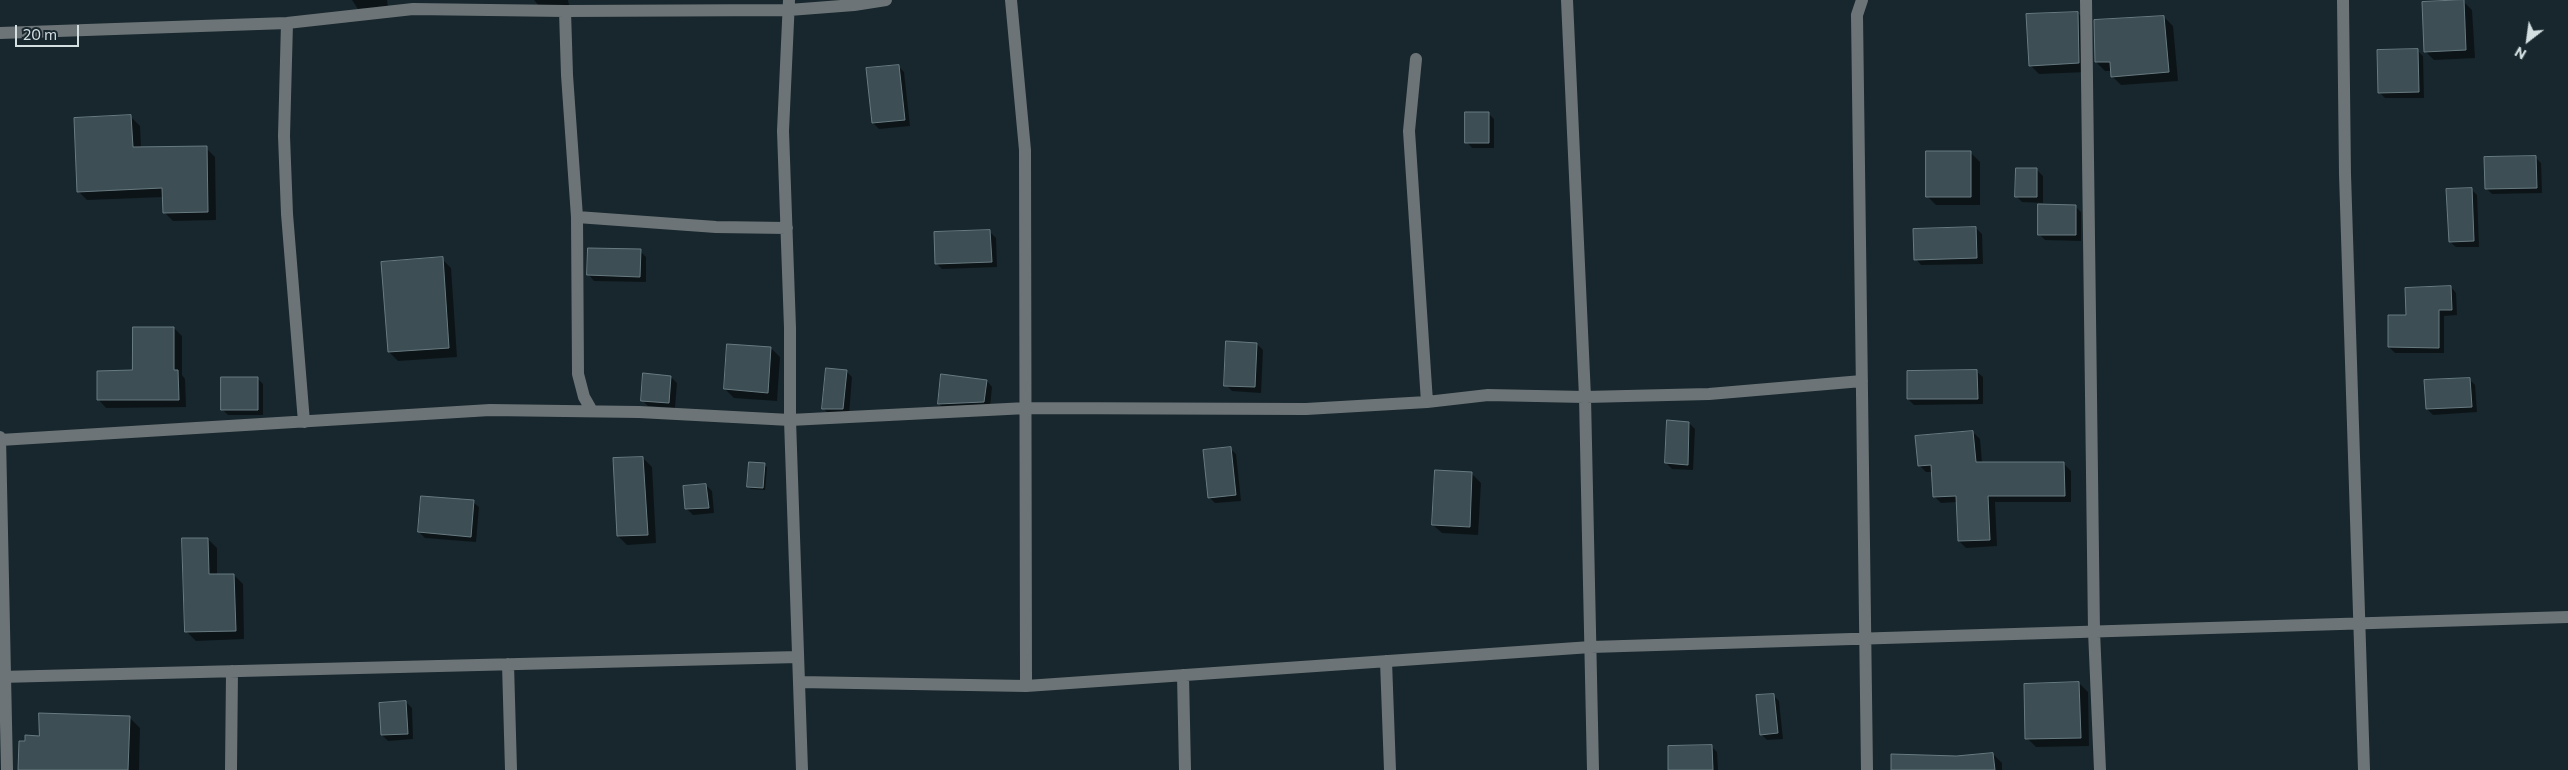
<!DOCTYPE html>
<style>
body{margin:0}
#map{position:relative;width:2568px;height:770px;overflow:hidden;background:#17272d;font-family:Commissioner,sans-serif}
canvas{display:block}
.north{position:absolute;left:2503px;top:15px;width:50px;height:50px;-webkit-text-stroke:4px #17272d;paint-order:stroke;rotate:210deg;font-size:14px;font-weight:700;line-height:20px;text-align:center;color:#d4dfe2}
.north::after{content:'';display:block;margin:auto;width:18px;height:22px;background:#d4dfe2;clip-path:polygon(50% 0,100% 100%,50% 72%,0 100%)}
.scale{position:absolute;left:15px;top:25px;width:64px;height:22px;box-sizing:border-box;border:2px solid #d4dfe2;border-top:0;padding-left:6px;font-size:15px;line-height:18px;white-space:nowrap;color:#d4dfe2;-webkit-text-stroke:4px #17272d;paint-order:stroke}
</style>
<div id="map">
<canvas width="2568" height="770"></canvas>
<div class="north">N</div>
<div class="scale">20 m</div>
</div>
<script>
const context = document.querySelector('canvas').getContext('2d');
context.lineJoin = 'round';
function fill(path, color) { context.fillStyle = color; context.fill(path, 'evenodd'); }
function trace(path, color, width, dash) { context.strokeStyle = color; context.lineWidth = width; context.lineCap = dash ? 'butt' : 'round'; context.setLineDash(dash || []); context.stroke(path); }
fill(new Path2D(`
 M352 0H387L388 7 358 9Z
 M534 0H568L569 5 541 8Z
 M2463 1 2472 10 2475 58 2434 60 2425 51Z
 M2078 13 2086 22 2087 72 2039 74 2030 65Z
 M2164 17 2173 26 2178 81 2121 85 2112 76V71H2105L2096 62Z
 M2417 50 2423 56 2424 98H2385L2379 92Z
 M898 66 904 72 910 126 879 129 873 123Z
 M1488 113 1494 119V148H1472L1467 142Z
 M131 117 140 126 141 148H206L215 157 216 220 173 221 164 212V197L87 200 78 191Z
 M1971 153 1980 162V205H1936L1927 196Z
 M2535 157 2541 163 2542 193 2492 194 2487 189Z
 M2037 170 2043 176V203L2022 202 2017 197Z
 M2471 189 2477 195 2479 247H2456L2450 242Z
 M2075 206 2081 212V241L2045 240 2039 234Z
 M1976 228 1982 234 1983 264 1921 265 1916 259Z
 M990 232 996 238 997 267 942 269 937 264Z
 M640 251 646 257V282L594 281 589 275Z
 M442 259 451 268 457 357 398 361 389 352Z
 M2451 287 2456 293 2457 315 2444 316V353H2395L2389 347 2408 316Z
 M174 328 182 336V375L185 379 186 407 106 408 99 400 134 372Z
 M1257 344 1263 350 1261 393 1232 391 1226 385Z
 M771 348 780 357 777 401 734 398 725 389Z
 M846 371 852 377 849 415 829 414 823 408Z
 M1977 372 1983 377V404L1914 405 1908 399Z
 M671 377 677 383 675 408 648 406 642 400Z
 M257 378 263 384V415H228L222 409Z
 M2469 379 2475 385 2477 412 2433 415 2427 409Z
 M987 381 992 387 990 407 945 410 939 404Z
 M1689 423 1695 429 1693 470 1672 469 1666 463Z
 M1973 432 1980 439 1982 463 2064 464 2071 471V502H1995L1997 546 1966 548 1959 541 1957 502 1941 503 1934 496 1933 472H1926L1919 465Z
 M1230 449 1236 454 1241 501 1215 503 1209 497Z
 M643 458 652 467 656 543 627 545 618 536Z
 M764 465 767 467 765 490 751 489 748 487Z
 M1472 474 1481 483 1478 535 1442 533 1433 525Z
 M706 485 712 491 714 513 693 515 687 509Z
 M473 502 479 507 476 542 425 538 419 532Z
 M208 539 217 548V575H234L243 584 244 639 196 641 187 632Z
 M2079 683 2088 692 2089 746 2036 747 2027 738Z
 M1773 695 1779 701 1783 739 1767 740 1761 734Z
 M406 702 412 708 413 739 388 741 382 735Z
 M129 717 140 728 139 770H19L26 743 40 737Z
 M1711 746 1717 752 1718 770H1670Z
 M1993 754 2002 763V770H1893V755L1942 756 1945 758Z`), '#0007');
const building = new Path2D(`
 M2464 0 2466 50 2424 52 2422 2Z
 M2078 12 2079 63 2029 66 2026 14Z
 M2164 16 2169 72 2111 77 2110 62H2095L2094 20Z
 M2418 49 2419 92 2378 93 2377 50Z
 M899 65 905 120 872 123 866 68Z
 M1465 112H1489V143H1465Z
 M131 115 133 147 207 146 208 212 163 213 162 188 77 192 74 118Z
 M1926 151H1971V197H1926Z
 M2536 156 2537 188 2485 189 2484 157Z
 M2016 168H2037V197H2015Z
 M2472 188 2474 241 2449 242 2446 189Z
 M2038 204 2076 205V235H2038Z
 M1976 227 1977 258 1914 260 1913 229Z
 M990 230 992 262 935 264 934 232Z
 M588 248 641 249 640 277 587 275Z
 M443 257 449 348 388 352 381 262Z
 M2451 286 2452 310H2439V348L2388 347V315H2406L2405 288Z
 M133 327H174V370H178L179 400H97V371L132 370Z
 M1226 341 1257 343 1255 387 1224 386Z
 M727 344 771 347 768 393 724 389Z
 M826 368 847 370 843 409H822Z
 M1977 370 1978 399H1907V371Z
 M643 373 671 376 669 403 641 401Z
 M941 374 987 380 984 402 938 404Z
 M221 377H258V410H221Z
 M2470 378 2472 407 2426 409 2424 380Z
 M1667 420 1689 422 1688 465 1665 463Z
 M1973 431 1976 462H2064L2065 496H1988L1990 540 1958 541 1956 496 1933 497 1931 465 1918 466 1915 436Z
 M1231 447 1236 495 1208 498 1203 450Z
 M643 457 648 535 617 536 613 458Z
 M749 462 765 463 763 488 747 487Z
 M1435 470 1472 472 1470 527 1432 525Z
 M706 484 709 508 685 509 683 486Z
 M421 496 474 500 471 537 418 532Z
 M182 538H208L209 574H234L236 631 185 632Z
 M2079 682 2081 738 2025 739 2024 684Z
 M1774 694 1778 733 1760 735 1756 695Z
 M406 701 408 734 381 735 379 703Z
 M39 713 130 716 128 770H18L19 741H25V735L39 736Z
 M1712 745 1713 770H1668V746Z
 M1993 753 1995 770H1891V754L1956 756Z`);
fill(building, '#3d4e54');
trace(building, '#687b81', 1);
trace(new Path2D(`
 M789 0 783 131 790 328V420L802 770
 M1011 0 1025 150 1026 686
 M1567 0 1585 397 1593 770
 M1862 0 1857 15 1867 770
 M2086 0 2094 631 2100 770
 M2343 0 2345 174 2364 770
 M565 11 567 75 577 217 578 374 584 397 592 411
 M287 23 284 136 287 214 304 422
 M0 33 287 23 413 9 565 11 789 10 854 5 886 0
 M1416 59 1409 131 1427 402
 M577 217 716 227 787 228
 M0 437 7 770
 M0 440 490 410 639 412 790 420 1027 408 1306 409 1427 402 1488 395 1585 397 1709 394 1862 381
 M1386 661 1390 770
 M508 664 511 770
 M1183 675 1185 770
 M0 677 798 657
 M799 682 1026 686 1591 647 2568 617
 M231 770 232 671`), '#6c7477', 12);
</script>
